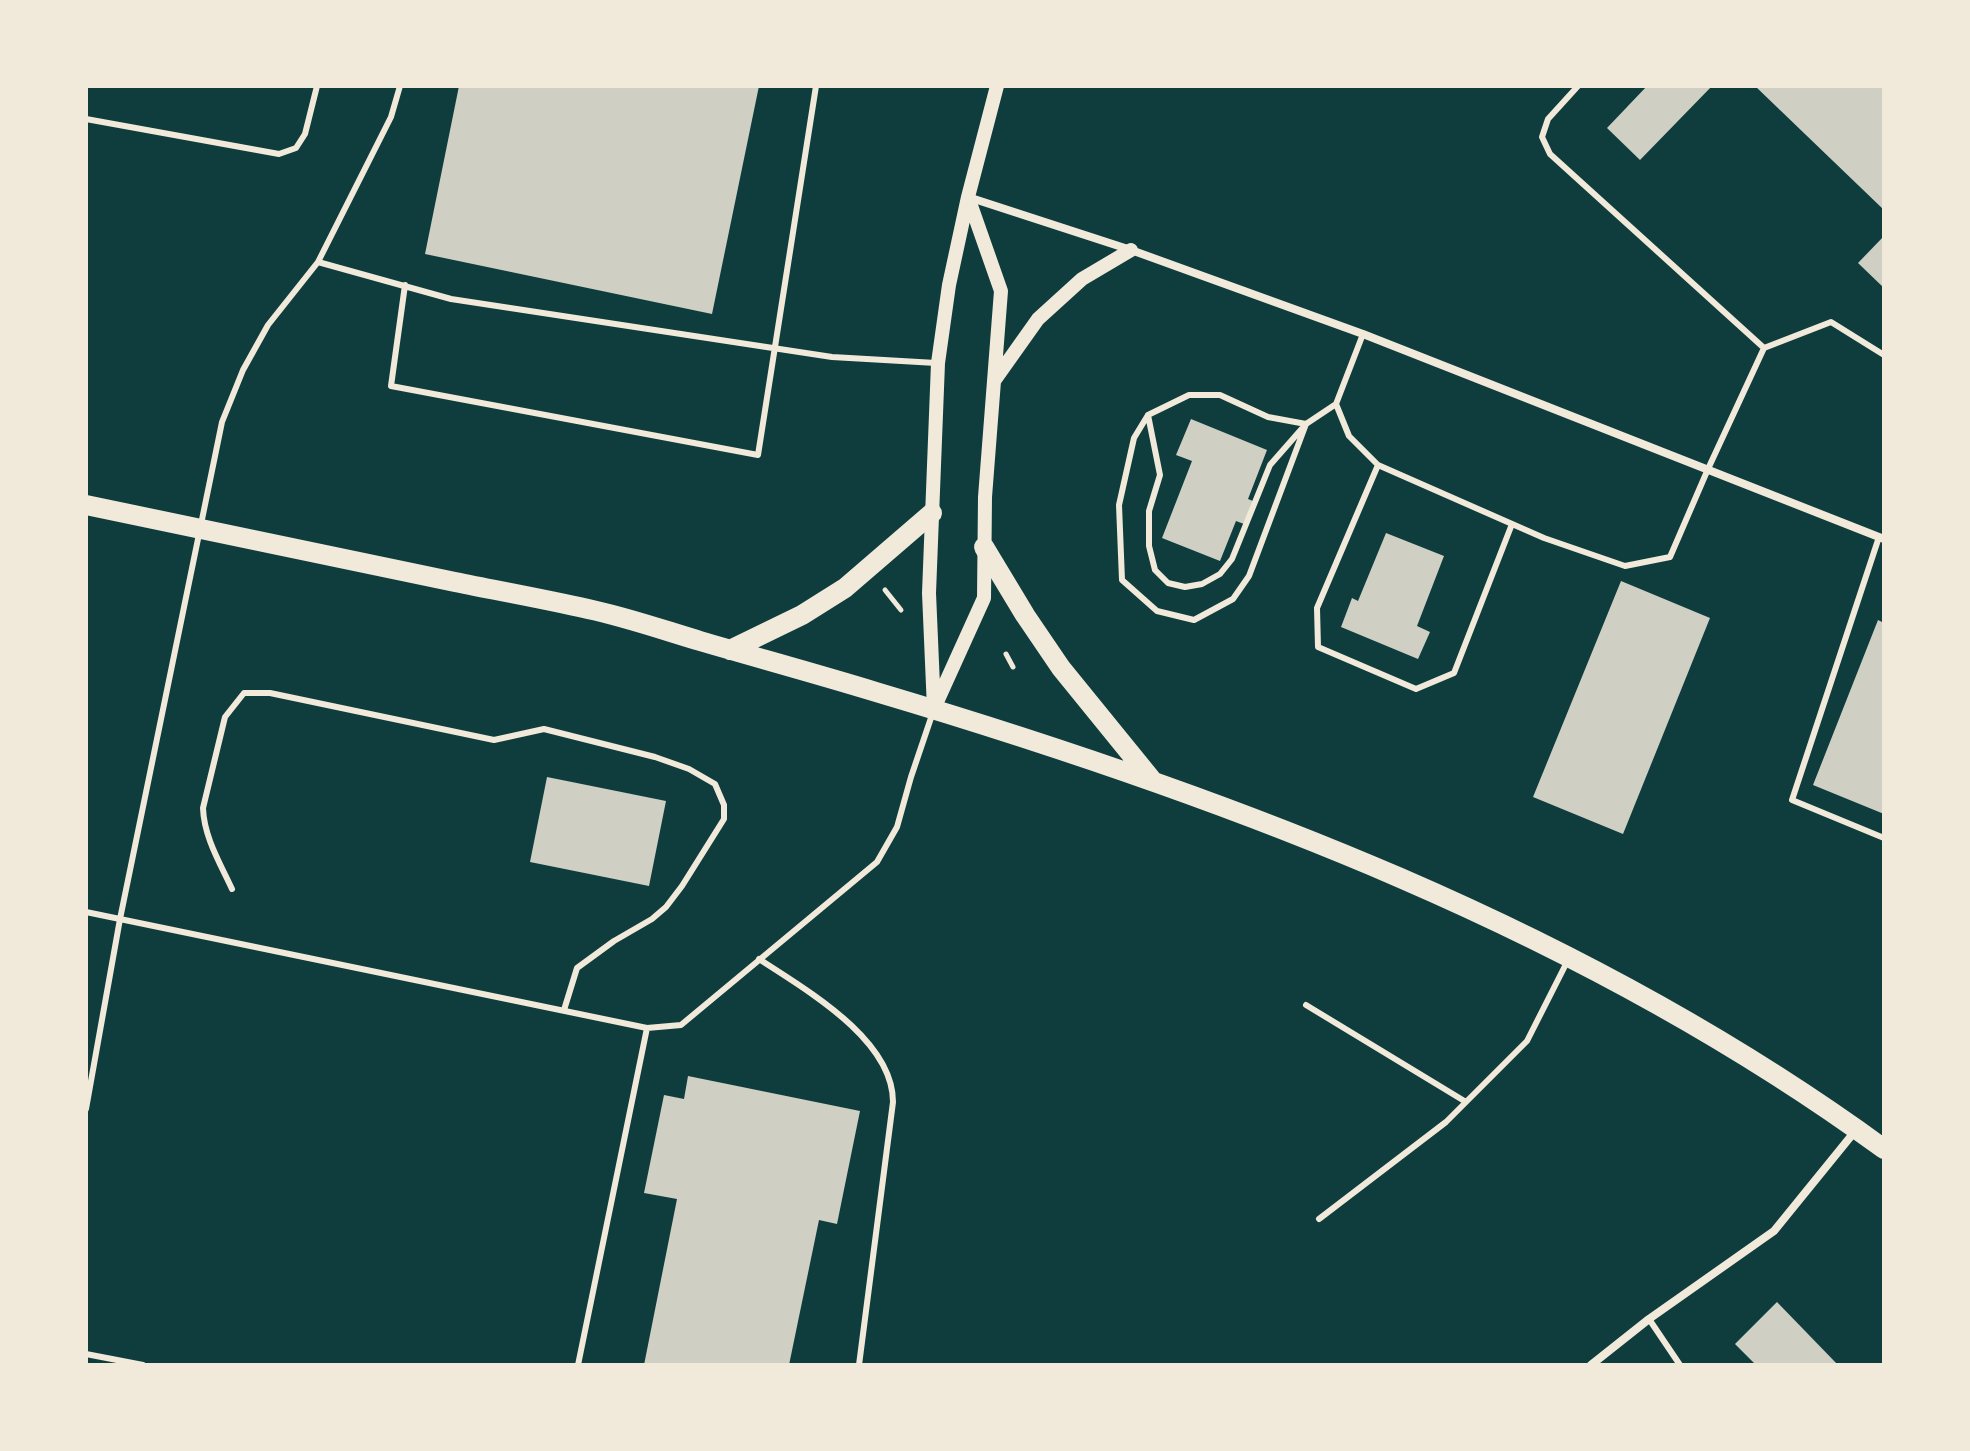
<!DOCTYPE html>
<style>
body{margin:0}
#map{position:relative;width:1970px;height:1451px;overflow:hidden;background:#0f3d3e;font-family:Karla,sans-serif}
canvas{display:block}
.frame{position:absolute;inset:0;border:88px solid #f1e9da;pointer-events:none}
</style>
<div id="map">
<canvas width="1970" height="1451"></canvas>
<div class="frame"></div>
</div>
<script>
const context = document.querySelector('canvas').getContext('2d');
context.lineJoin = 'round';
function fill(path, color) { context.fillStyle = color; context.fill(path, 'evenodd'); }
function trace(path, color, width, dash) { context.strokeStyle = color; context.lineWidth = width; context.lineCap = dash ? 'butt' : 'round'; context.setLineDash(dash || []); context.stroke(path); }
fill(new Path2D(`
 M459 86H759L712 314 425 254Z
 M1647 86H1712L1640 160 1607 128Z
 M1755 86H1884V210Z
 M1884 236V288L1858 263Z
 M1191 419 1267 450 1248 499 1253 501 1244 524 1236 521 1220 561 1162 538 1192 461 1176 455Z
 M1386 533 1444 556 1417 626 1430 632 1418 659 1341 627 1352 598 1358 601Z
 M1621 581 1710 618 1623 834 1533 797Z
 M1878 620 1884 623V814L1813 785Z
 M547 777 666 801 649 886 530 862Z
 M688 1076 860 1111 837 1224 819 1220 789 1365H644L677 1199 644 1193 664 1095 684 1099Z
 M1777 1302 1838 1365H1756L1735 1344Z`), '#cfcfc3');
trace(new Path2D(`
 M885 590 901 610
 M1006 654 1013 667`), '#f1e9da', 5);
trace(new Path2D(`
 M1578 86 1548 119 1542 137 1550 154 1764 348
 M86 119 279 154 296 148 305 134 317 86
 M318 262 451 299 832 357 936 363
 M405 285 391 386 758 455 816 86
 M1363 334 1336 404 1349 436 1378 465 1544 538 1625 566 1670 557 1708 469 1764 348 1831 322 1884 355
 M1189 395H1220L1268 417 1306 424 1249 576 1233 599 1194 620 1157 611 1122 580 1119 505 1134 438 1148 415Z
 M1148 415 1160 475 1149 511V546L1155 570 1168 583 1185 587 1202 584 1220 574 1232 559 1270 465 1306 424 1336 404
 M1378 465 1317 608 1318 647 1416 689 1454 673 1512 524
 M1879 537 1792 800 1884 838
 M232 889C220 863 204 837 203 808L225 717 244 693H270L494 740 544 729 655 757 689 769 715 784 724 805V819L682 886 666 907 652 919 614 941 577 968 564 1010
 M86 912 647 1028 681 1025 877 862 897 827 911 777 933 712
 M759 959C806 990 893 1039 893 1102L859 1365
 M1306 1005 1466 1102
 M86 1109 120 919 222 422 243 370 268 325 318 262 391 117 400 86
 M1319 1219 1446 1122 1527 1041 1568 960
 M1649 1319 1680 1365
 M86 1354 143 1365
 M578 1365 647 1028`), '#f1e9da', 6);
trace(new Path2D(`
 M968 197 1131 250 1363 334 1884 539
 M1591 1365 1649 1319 1774 1231 1856 1130`), '#f1e9da', 8);
trace(new Path2D(`
 M994 381 1038 319 1082 279 1131 250
 M936 704 984 598 985 497 1001 291 968 197
 M934 709 929 593 938 363 949 285 968 197 997 86`), '#f1e9da', 14);
trace(new Path2D(`
 M86 505C209 531 332 556 455 582 499 591 544 599 588 609 626 617 663 630 700 641 758 658 817 674 876 692 1229 797 1584 930 1884 1149
 M984 547 1025 615 1061 668 1152 780
 M730 650 802 615 845 588 932 513`), '#f1e9da', 20);
</script>
